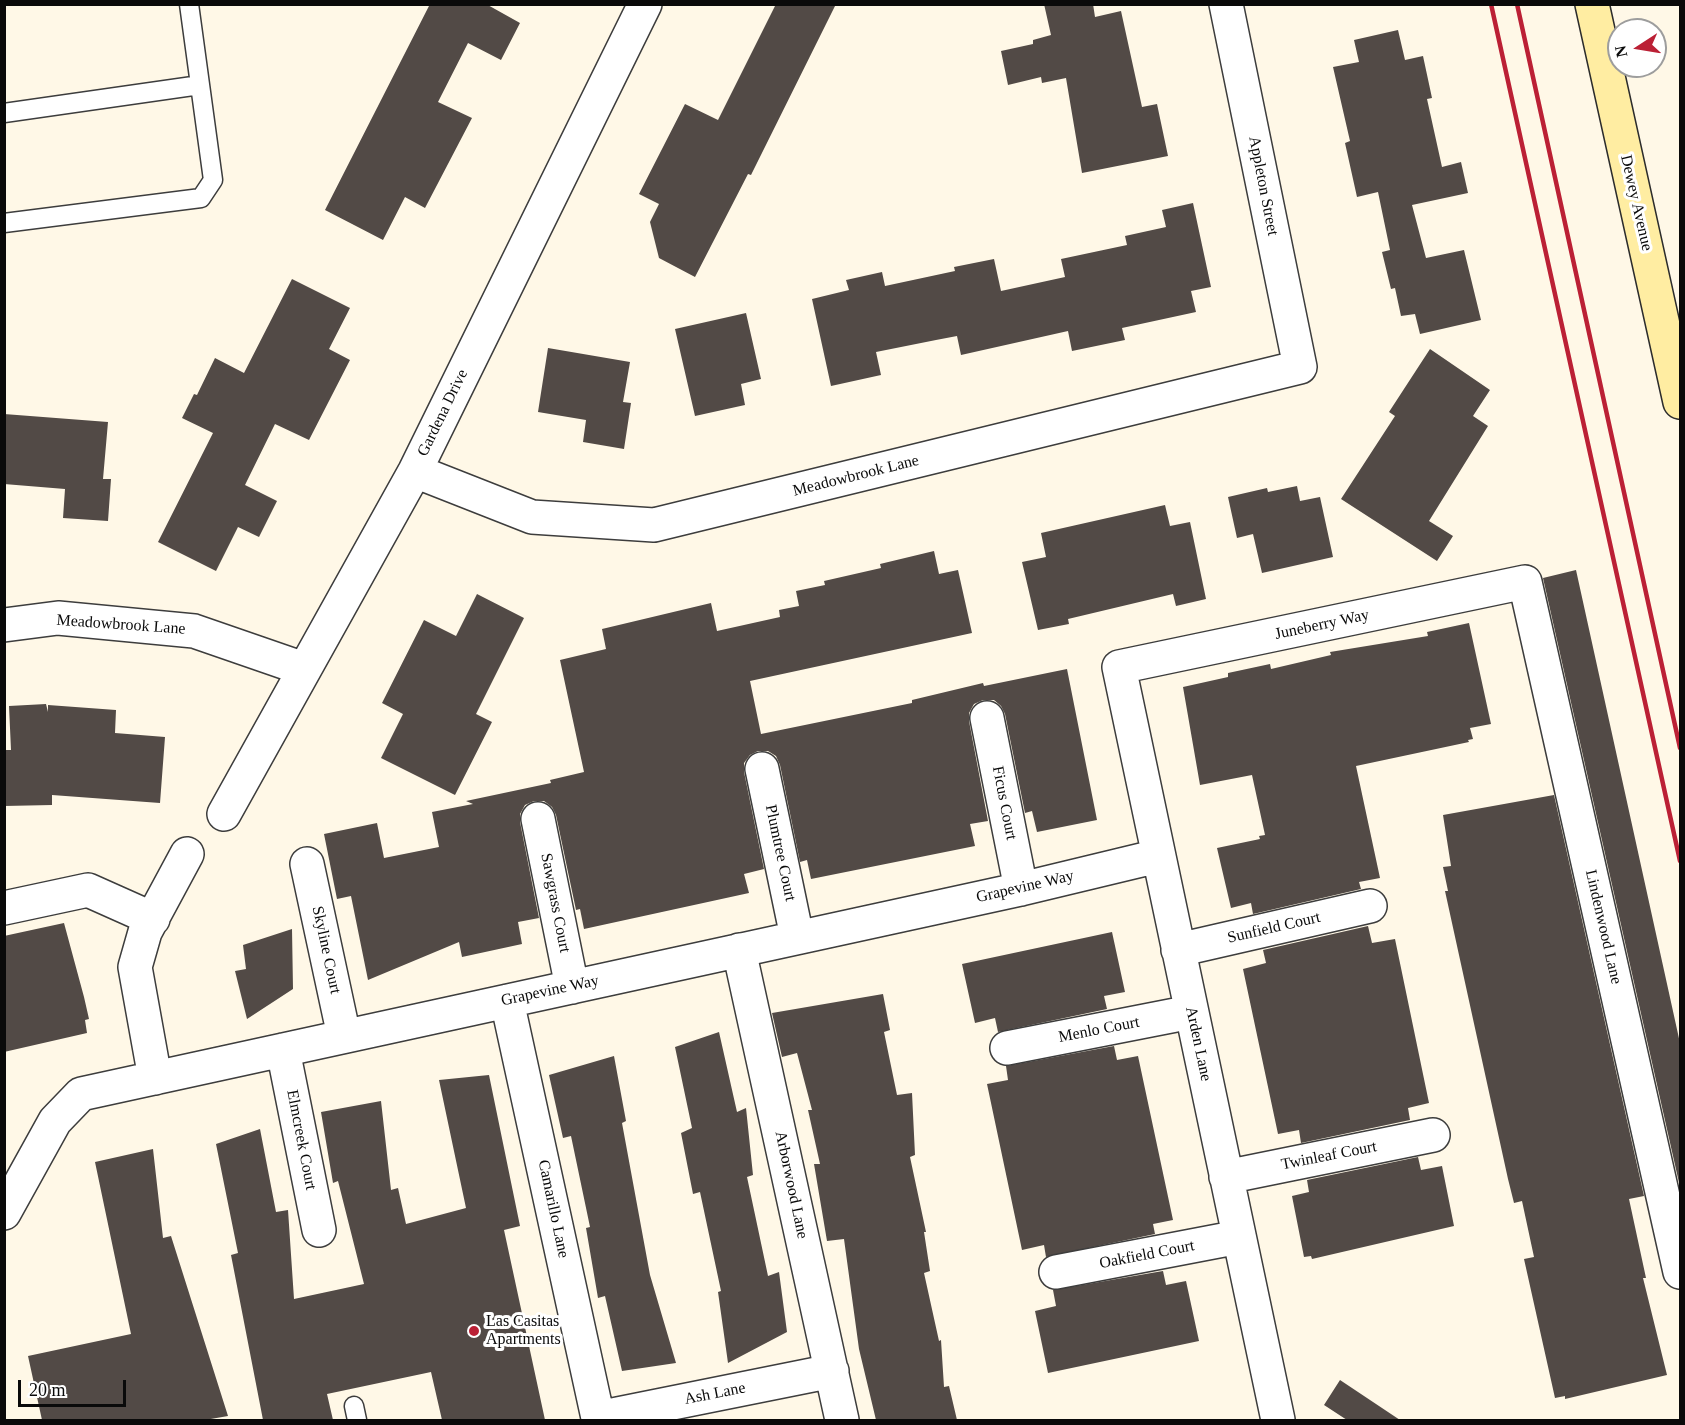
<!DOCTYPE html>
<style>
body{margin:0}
#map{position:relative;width:1685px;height:1425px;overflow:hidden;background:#fff8e7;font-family:"Times New Roman",serif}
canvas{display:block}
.frame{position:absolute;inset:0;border:6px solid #0a0a0a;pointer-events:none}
.north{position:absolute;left:1607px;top:18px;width:60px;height:60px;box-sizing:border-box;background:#fff;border:2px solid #9d9d9d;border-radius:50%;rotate:258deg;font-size:16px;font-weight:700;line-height:24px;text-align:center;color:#0a0a0a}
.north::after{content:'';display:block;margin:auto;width:21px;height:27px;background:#bb2035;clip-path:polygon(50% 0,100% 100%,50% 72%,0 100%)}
.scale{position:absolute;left:18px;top:1380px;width:108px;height:27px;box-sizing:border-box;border:3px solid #0a0a0a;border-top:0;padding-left:8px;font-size:18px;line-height:21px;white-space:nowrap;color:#0a0a0a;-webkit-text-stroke:4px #fff;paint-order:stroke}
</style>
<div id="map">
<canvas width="1685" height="1425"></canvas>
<div class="frame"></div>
<div class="north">N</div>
<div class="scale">20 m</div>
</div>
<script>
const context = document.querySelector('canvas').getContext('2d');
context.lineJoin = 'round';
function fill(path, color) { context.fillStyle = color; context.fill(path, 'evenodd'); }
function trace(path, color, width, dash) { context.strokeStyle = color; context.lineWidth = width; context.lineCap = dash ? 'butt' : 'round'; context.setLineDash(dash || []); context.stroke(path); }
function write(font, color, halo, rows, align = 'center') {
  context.font = font + ' "Times New Roman",serif'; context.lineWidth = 6; context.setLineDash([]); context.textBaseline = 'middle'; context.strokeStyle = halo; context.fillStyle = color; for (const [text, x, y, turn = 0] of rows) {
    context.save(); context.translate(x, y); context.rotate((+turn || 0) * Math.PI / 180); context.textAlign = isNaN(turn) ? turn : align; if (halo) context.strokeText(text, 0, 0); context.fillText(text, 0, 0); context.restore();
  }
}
fill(new Path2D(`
 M430 4H486L520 23 501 60 468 43 438 102 472 118 425 208 405 197 383 240 325 210Z
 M776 4H836L751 175 748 174 695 277 659 258 650 222 659 204 639 194 685 104 718 120Z
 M1044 4H1093L1095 17 1121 11 1142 107 1157 104 1168 156 1082 173 1066 78 1042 83 1041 77 1008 85 1001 51 1033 44V40L1051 35Z
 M1398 30 1405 60 1423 56 1432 98 1427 99 1442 167 1461 162 1468 193 1412 205 1426 258 1464 250 1481 320 1420 334 1415 314 1401 316 1395 288 1391 289 1382 252 1390 250 1378 192 1357 197 1345 143 1350 141 1333 67 1359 62 1354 40Z
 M1193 203 1211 287 1191 291 1196 312 1122 328 1125 340 1072 351 1068 331 961 355 957 336 936 340 876 352 881 375 831 386 812 299 849 290 846 280 882 272 885 286 955 271 954 267 994 259 1001 291 1065 277 1061 259 1127 245 1125 236 1166 227 1162 210Z
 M292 279 350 308 329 349 350 360 309 440 275 424 245 485 277 501 259 537 238 527 216 571 158 542 213 433 182 418 194 394 197 395 215 358 244 373Z
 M746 313 761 379 741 384 745 405 695 416 675 329Z
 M548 348 630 362 623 402 631 403 624 449 583 442 586 420 538 412Z
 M1430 349 1490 390 1473 416 1488 426 1429 521 1453 536 1437 561 1341 499 1395 416 1389 412Z
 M4 414 108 422 103 479H111L108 521 63 518 65 489 4 484Z
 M1297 486 1300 501 1320 497 1333 557 1262 573 1253 534 1237 538 1228 497 1267 488 1268 492Z
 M1165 505 1170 526 1190 522 1206 599 1176 606 1173 594 1068 619 1069 624 1038 630 1022 562 1046 557 1041 533Z
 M934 551 939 574 958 570 972 633 750 681 761 734 912 703V700L983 683 984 686 1067 669 1097 820 1037 832 1032 811 1025 813 1005 714 1001 706 994 700H983L974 704 969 713V721L988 821 970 824 975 846 811 879 807 860 800 862 780 765 776 756 768 751H758L750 755 744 763V772L764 869 744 874 749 893 584 929 580 909 576 910 556 815 552 807 544 801H534L525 805 520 814V822L539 918 518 922 522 944 462 957 459 942 368 980 351 896 337 899 324 834 377 823 384 858 439 847 432 812 473 804 466 801 551 783 550 780 584 772 560 660 606 649 602 629 711 603 717 631 780 617 779 610 799 606 796 591 825 585 824 581 881 568 880 564Z
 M1576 570 1680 1043V1187L1543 578Z
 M477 594 524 618 476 714 492 722 455 795 381 758 403 714 382 703 424 620 456 636Z
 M1469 623 1491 724 1470 728 1473 739 1468 740 1469 742 1356 766 1380 878 1359 882 1361 889 1253 914 1251 903 1231 908 1217 848 1260 839 1259 836 1265 835 1252 775 1200 785 1183 687 1228 677V673L1270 664 1271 669 1331 655 1330 652 1428 636 1427 632Z
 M46 704 48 712V705L116 710 115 733 165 737 160 803 52 795V805L4 806V750H11L9 706Z
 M1554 795 1644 1196 1629 1199 1646 1278H1643L1667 1375 1565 1399V1396L1555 1398 1524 1259 1534 1257 1522 1201 1514 1203 1508 1179 1445 891H1448L1443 867 1451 866 1443 815Z
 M64 923 84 997 89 1019 85 1020 87 1033 4 1052V936Z
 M1368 926 1372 943 1395 939 1429 1103 1408 1108 1410 1120 1301 1143 1299 1130 1278 1134 1243 969 1266 963 1263 950Z
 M292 929 293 989 247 1019 235 971 246 969 243 945Z
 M1112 932 1125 992 1104 996 1107 1009 998 1032 995 1018 975 1023 962 964Z
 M883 994 890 1030 884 1032 897 1095 912 1093 915 1155 910 1157 926 1232H924L930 1271 924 1273 939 1341 941 1340 944 1387 949 1386 957 1420H876L859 1349 844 1239 827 1241 814 1164H820L808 1110H812L797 1053 782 1057 772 1013Z
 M719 1032 737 1112 746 1108 753 1175 747 1177 768 1276 779 1272 787 1332 728 1363 718 1292 721 1291 700 1192 693 1194 681 1133 692 1128 675 1047Z
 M1114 1046 1117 1060 1138 1056 1173 1220 1153 1224 1155 1234 1046 1257 1044 1245 1022 1250 987 1084 1008 1080 1006 1066Z
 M614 1056 626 1121 622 1123 650 1275 676 1363 622 1371 605 1296 598 1298 586 1228 590 1227 571 1136 563 1138 549 1075Z
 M489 1075 520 1226 504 1230 545 1420H442L431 1372 327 1394 333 1420H263L231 1255 238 1253 216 1144 260 1129 276 1212 288 1210 294 1299 364 1284 338 1181 333 1183 321 1112 381 1101 391 1190 398 1188 406 1224 466 1208 439 1080Z
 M153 1149 163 1238 171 1236 228 1416 205 1420H42L28 1356 131 1334 95 1162Z
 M1418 1157 1421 1170 1442 1166 1454 1226 1312 1259 1311 1256 1304 1257 1292 1196 1309 1192 1307 1180Z
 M1163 1271 1166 1285 1186 1281 1199 1341 1048 1373 1035 1311 1056 1306 1053 1290Z
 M1340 1380 1400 1420H1347L1324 1405Z`), '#524a46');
const lane = new Path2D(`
 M4 113 200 85
 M4 223 201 198 213 180 189 4
 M354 1406 357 1420`);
const street = new Path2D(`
 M415 471 532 517 654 525 1300 367 1226 4
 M4 625 58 618 194 631 304 669
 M987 718 1021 889
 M762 769 797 937
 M224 814 415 471 645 4
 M538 819 572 987
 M307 864 344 1036
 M4 908 88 890 153 919
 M739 950 842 1420
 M1178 950 1370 906
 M507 1001 598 1418 832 1371
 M1007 1048 1191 1012
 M283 1050 319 1230
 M155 1078 135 967 145 932 187 854
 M1226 1177 1433 1135
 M4 1213 55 1121 81 1094 1021 889 1158 856
 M1056 1272 1239 1237
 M1278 1420 1119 667 1525 582 1680 1272`);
const secondary = new Path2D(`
 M1592 4 1680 402`);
trace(lane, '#3d3d3d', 21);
trace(street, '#3d3d3d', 36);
trace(secondary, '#2c2c2c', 36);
trace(lane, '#fff', 18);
trace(street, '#fff', 33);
trace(secondary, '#ffeda2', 33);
trace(new Path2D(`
 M1491 4 1680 861
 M1517 4 1680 748`), '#bb2035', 4.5);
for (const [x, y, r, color] of [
 [474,1331,6,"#bb2035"]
]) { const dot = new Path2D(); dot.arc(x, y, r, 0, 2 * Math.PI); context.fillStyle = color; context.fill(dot); trace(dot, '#fff', 2); }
write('16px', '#0a0a0a', '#fff', [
 ["Appleton Street",1263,186,79],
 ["Dewey Avenue",1636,203,77],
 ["Gardena Drive",443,413,-64],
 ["Meadowbrook Lane",856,476,-14],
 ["Meadowbrook Lane",121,625,4],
 ["Juneberry Way",1322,625,-12],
 ["Ficus Court",1004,803,79],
 ["Plumtree Court",780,853,78],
 ["Grapevine Way",1025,887,-13],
 ["Sawgrass Court",555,903,79],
 ["Lindenwood Lane",1603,927,77],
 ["Sunfield Court",1274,928,-13],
 ["Skyline Court",326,950,78],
 ["Grapevine Way",550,991,-12],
 ["Menlo Court",1099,1030,-11],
 ["Arden Lane",1198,1044,78],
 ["Elmcreek Court",301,1140,79],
 ["Twinleaf Court",1329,1156,-11],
 ["Arborwood Lane",791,1185,78],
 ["Camarillo Lane",553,1209,78],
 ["Oakfield Court",1147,1255,-11],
 ["Ash Lane",715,1394,-11]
]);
write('16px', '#0a0a0a', '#fff', [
 ["Las Casitas",486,1322],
 ["Apartments",486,1340]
], 'left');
</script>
